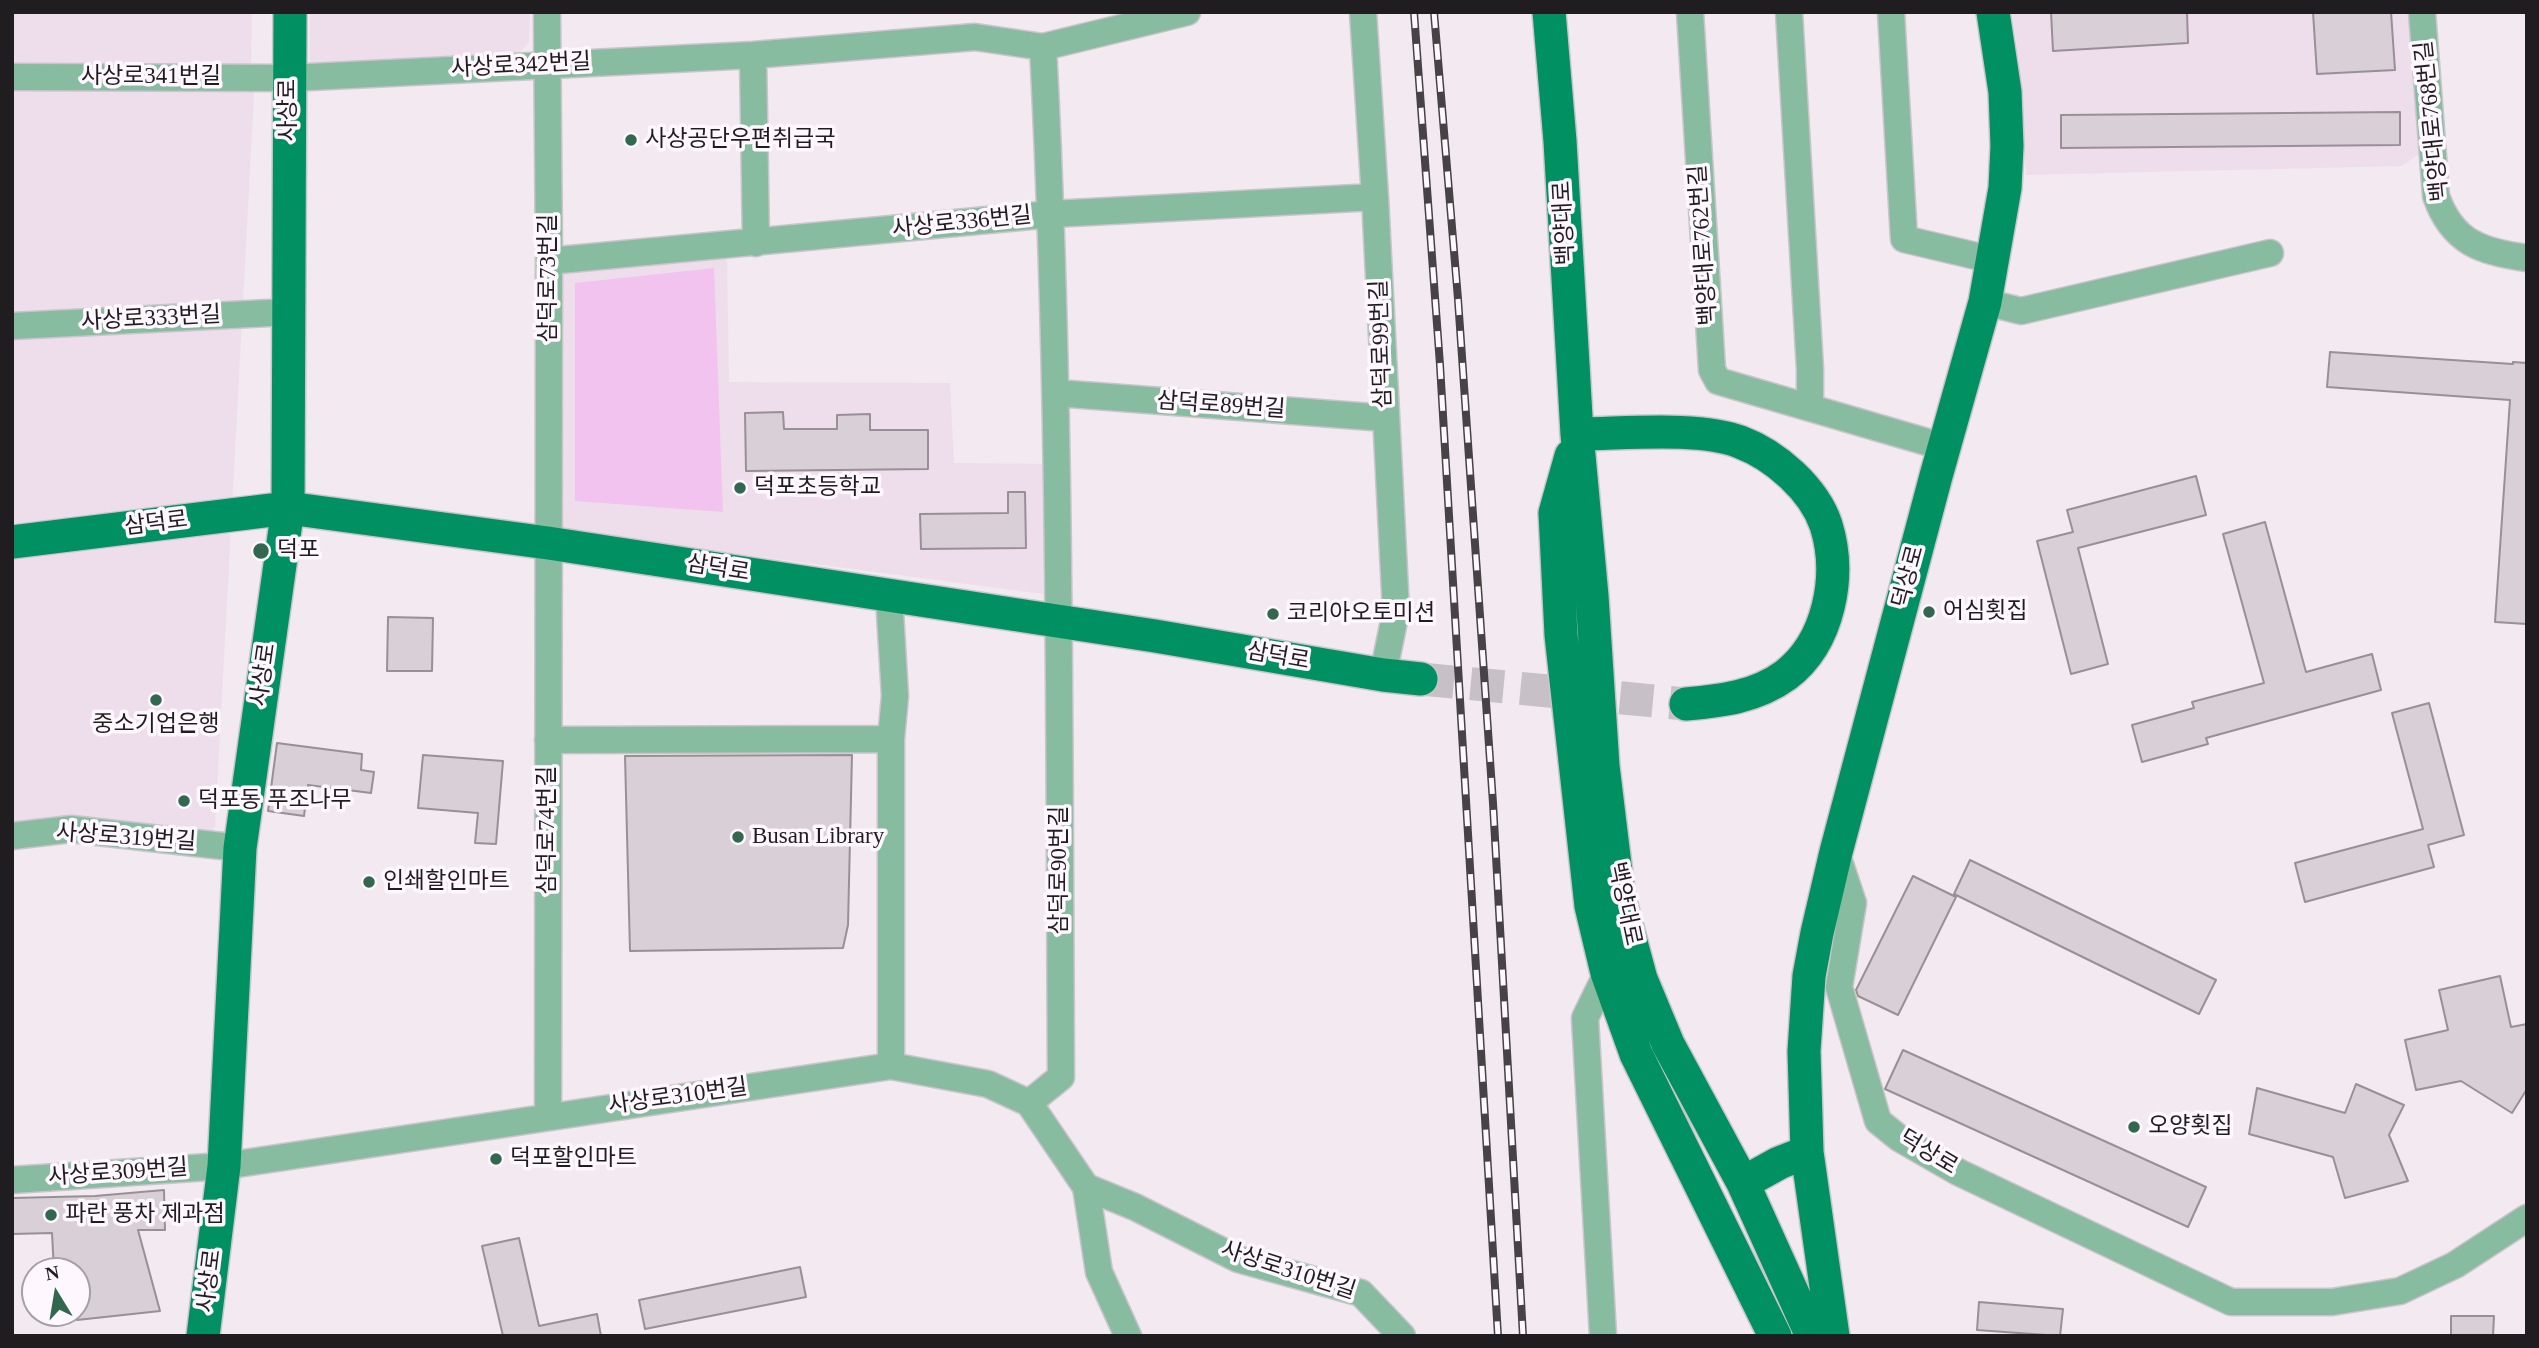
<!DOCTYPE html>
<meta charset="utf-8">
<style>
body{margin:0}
#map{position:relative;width:2539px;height:1348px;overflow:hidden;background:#f2e9f1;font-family:"Times New Roman",serif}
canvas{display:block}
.frame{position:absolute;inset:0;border:14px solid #201d20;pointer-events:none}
.north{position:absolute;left:21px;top:1257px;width:70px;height:70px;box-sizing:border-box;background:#fef7fd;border:2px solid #a5a0a5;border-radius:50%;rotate:349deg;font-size:19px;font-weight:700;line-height:28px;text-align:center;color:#201d20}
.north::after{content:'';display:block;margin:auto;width:24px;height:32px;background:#32684f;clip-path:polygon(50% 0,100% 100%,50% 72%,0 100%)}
</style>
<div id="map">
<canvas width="2539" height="1348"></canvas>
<div class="frame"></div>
<div class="north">N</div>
</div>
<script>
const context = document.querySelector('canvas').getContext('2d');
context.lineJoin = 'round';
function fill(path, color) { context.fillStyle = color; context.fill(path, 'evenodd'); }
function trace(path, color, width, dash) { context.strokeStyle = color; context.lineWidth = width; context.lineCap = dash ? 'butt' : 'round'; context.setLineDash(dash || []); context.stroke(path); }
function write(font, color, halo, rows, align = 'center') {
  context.font = font + ' "Times New Roman","Noto Sans KR",serif'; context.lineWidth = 7; context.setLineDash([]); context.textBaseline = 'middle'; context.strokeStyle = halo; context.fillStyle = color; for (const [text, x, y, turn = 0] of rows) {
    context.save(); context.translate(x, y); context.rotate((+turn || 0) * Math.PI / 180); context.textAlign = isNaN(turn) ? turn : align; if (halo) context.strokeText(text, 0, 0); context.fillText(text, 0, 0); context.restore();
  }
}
fill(new Path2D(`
 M12 12H252L251 71 254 95 215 827 210 833 97 818 12 825Z
 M310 12H530L529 42 516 57 310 67Z
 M2012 12H2413L2426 149 2402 166 2026 175 2019 63Z
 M727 253 729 382 950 383 954 463 1045 464 1043 594 563 531 559 271Z`), '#eedeec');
fill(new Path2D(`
 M714 268 723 512 575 501V283Z`), '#f3c3ef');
const building = new Path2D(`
 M2051 12H2187L2188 43 2053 51Z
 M2313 12H2391L2395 70 2317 74Z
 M2400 112V145L2061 148V115Z
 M2330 352 2513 364V362L2527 363V624L2495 622 2510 400 2327 387Z
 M783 412 784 429H837V415L870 414V430H928V469L746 471 745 413Z
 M2196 476 2206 515 2078 548 2108 664 2071 674 2037 541 2073 532 2067 510Z
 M1008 492H1025L1026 548 921 549 920 514 1008 513Z
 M2265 522 2306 672 2372 654 2381 690 2206 738 2208 744 2142 762 2132 725 2194 708 2192 702 2264 683 2223 534Z
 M388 617 433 618 432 671H387Z
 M2429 703 2464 835 2428 845 2434 867 2305 902 2295 863 2423 829 2392 713Z
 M277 743 362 754 361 770 374 772 371 793 308 785 304 816 268 811Z
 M423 755 503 761 496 844 475 843 478 813 418 808Z
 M852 755 848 925 843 948 630 951 625 756Z
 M1970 860 2216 980 2199 1014 1954 894Z
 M1913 876 1956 897 1898 1015 1858 996 1856 990Z
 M2500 976 2511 1027 2527 1024V1089L2512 1113 2461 1081 2416 1090 2405 1040 2448 1030 2439 990Z
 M1903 1050 2206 1187 2188 1227 1885 1089Z
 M2356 1084 2404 1105 2389 1135 2408 1181 2345 1198 2333 1157 2249 1134 2257 1088 2345 1113Z
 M164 1190 165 1230H138L160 1311 77 1320V1271H54L52 1233 12 1234V1198L95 1196Z
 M519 1238 539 1326 597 1314 601 1336H503L482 1246Z
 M800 1267 806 1297 645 1329 639 1300Z
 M1979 1302 2063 1309 2060 1336 1977 1330Z
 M2451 1316H2494L2493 1336H2451Z`);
fill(building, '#d8cfd7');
trace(building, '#988f97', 2);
trace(new Path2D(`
 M1421 679 1686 704`), '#c8c0c7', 33, [33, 17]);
const minor = new Path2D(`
 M547 12 549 261 548 1116
 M1363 12 1375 197 1396 611 1383 675
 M1690 12 1712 370 1718 381 1944 447
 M1789 12 1810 369V407
 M1891 12 1904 239 1993 260
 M2422 12 2436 196C2452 242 2481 252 2527 258
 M753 55 756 243
 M12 77 290 78 753 55 975 37 1043 47 1187 12
 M549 261 1052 214 1375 197
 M1985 302 2021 311 2270 253
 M12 326 289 312
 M1056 393 1385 418
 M889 596 895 696 891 739V1066
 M548 740 891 739
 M12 836 71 829 240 848
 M1836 852 1853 903 1839 987 1878 1121 1899 1138 1958 1172 2231 1302H2332L2400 1291 2455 1265 2527 1218
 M1029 1103 1061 1077C1059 734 1061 390 1043 47
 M12 1180 224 1166 891 1066 988 1084 1029 1103 1086 1187 1099 1272 1128 1336
 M1086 1187 1135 1207 1238 1259 1361 1293 1402 1336
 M1603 1336 1585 1018 1607 973`);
const major = new Path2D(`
 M1549 12 1560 141 1577 434 1592 596 1603 766 1619 898 1641 979 1668 1044 1743 1183 1812 1336
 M1577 434C1623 434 1698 426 1740 442 1775 455 1814 489 1826 525 1842 576 1829 642 1786 675 1756 697 1721 701 1686 704
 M1571 456 1555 513 1561 635 1591 906 1607 973 1636 1054 1775 1336
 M12 542 288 508 548 543 1155 636 1383 675 1421 679
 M1807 1152 1833 1336
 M1743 1183 1779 1163 1807 1152 1804 1051 1809 976 1817 933 1836 852 1936 476 1985 302 2005 188 2007 146 2005 92 1993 12
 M203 1336 224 1166 240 848 288 508 290 12`);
trace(minor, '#ccc4cb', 29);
trace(major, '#ccc4cb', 36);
trace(minor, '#87bca0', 26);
trace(major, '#009061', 33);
const rail = new Path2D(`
 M1414 12 1440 365 1498 1336
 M1434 12 1458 299 1493 803 1523 1336`);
trace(rail, '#464246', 8);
trace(rail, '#fef7fd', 5, [16]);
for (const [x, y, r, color] of [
 [631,140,7,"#32684f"],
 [740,488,7,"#32684f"],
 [261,551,9,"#32684f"],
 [1929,612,7,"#32684f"],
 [1273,614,7,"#32684f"],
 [156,700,7,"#32684f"],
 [184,801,7,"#32684f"],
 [738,837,7,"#32684f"],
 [369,882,7,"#32684f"],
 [2134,1127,7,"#32684f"],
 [496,1159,7,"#32684f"],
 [51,1215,7,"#32684f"]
]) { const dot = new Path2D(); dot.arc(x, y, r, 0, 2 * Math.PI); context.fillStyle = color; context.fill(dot); trace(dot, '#fef7fd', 2.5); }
write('23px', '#201d20', '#fef7fd', [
 ["사상로342번길",521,66,-3],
 ["사상로341번길",151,77],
 ["사상로",289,110,-90],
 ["백양대로768번길",2433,121,-96],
 ["사상로336번길",962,223,-6],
 ["백양대로",1565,223,-93],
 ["백양대로762번길",1704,245,-94],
 ["삼덕로73번길",549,278,-90],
 ["사상로333번길",151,319,-3],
 ["삼덕로99번길",1382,344,-92],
 ["삼덕로89번길",1221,406,4],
 ["삼덕로",156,524,-7],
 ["삼덕로",718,569,9],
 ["덕상로",1909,577,-75],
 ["삼덕로",1278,657,10],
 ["사상로",264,675,-82],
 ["삼덕로74번길",548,830,-90],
 ["사상로319번길",126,838,4],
 ["삼덕로90번길",1060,870,-90],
 ["백양대로",1624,904,78],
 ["사상로310번길",678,1097,-8],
 ["덕상로",1928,1153,31],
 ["사상로309번길",118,1173,-4],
 ["사상로310번길",1288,1271,18],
 ["사상로",210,1281,-83]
]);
write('23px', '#201d20', '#fef7fd', [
 ["사상공단우편취급국",645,140],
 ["덕포초등학교",754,488],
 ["덕포",277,551],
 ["어심횟집",1943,612],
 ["코리아오토미션",1287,614],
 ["중소기업은행",156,725,"center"],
 ["덕포동 푸조나무",198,801],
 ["Busan Library",752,837],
 ["인쇄할인마트",383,882],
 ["오양횟집",2148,1127],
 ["덕포할인마트",510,1159],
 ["파란 풍차 제과점",65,1215]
], 'left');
</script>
